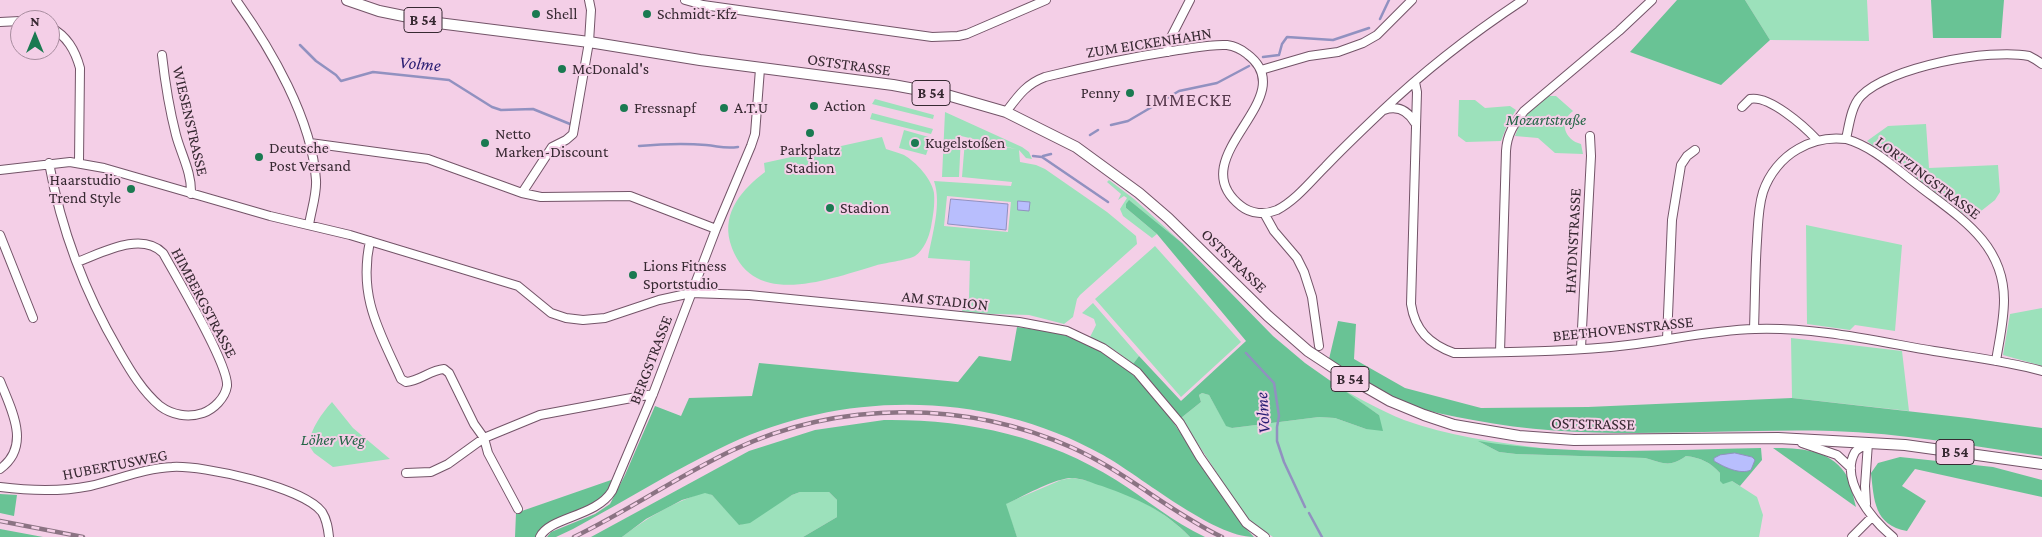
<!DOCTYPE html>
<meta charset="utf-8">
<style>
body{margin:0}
#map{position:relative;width:2042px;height:537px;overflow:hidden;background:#f4cfe7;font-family:"Crimson Pro",serif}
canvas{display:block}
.north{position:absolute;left:10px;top:10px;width:50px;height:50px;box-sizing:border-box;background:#f4cfe7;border:1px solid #a88d9f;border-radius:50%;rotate:0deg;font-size:14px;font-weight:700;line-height:20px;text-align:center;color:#372932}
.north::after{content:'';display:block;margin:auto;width:18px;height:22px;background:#1a7a51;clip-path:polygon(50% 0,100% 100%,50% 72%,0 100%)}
</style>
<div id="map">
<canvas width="2042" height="537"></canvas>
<div class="north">N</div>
</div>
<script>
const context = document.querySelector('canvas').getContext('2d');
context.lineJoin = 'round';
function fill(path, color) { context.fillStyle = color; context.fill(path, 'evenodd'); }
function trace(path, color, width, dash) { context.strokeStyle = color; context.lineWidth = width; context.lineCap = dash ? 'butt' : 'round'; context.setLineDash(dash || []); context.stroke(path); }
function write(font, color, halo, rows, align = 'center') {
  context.font = font + ' "Crimson Pro",serif'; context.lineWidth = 4; context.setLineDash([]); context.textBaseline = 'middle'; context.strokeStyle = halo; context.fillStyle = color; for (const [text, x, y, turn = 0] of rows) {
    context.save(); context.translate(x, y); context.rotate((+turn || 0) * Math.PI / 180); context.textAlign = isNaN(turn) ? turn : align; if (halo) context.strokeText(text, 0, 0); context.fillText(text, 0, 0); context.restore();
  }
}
fill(new Path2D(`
 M1745 0H1867L1869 41 1770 40Z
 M1546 96H1556L1573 111C1558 122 1565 140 1581 144L1583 154 1555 153 1538 138 1515 136 1522 118Z
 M875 99 934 115 933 119 872 104Z
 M1459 100H1475L1485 108 1510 106 1516 110 1508 123 1501 141 1466 142 1458 136Z
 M945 112 1022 147 1029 152 1032 159 1026 158 1019 150 1020 162 1036 165 1045 169 1107 212 1136 236 1137 244 1080 295 1077 299 1073 317 1064 324 1029 315 962 313 963 298H969L970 261 928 258C932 235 942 204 934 181L1011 186 1012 182 962 177 965 140 1016 149 961 136 959 177H942ZM947 196 1011 202 1008 232 944 226Z
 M872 113 933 129 931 134 870 119Z
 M1926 124 1929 168 1998 165 2000 192 1995 200 1971 219 1867 141 1888 126Z
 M904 130 932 138 926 155 899 148Z
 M882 137 886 149C892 151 899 153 904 155 916 162 932 179 934 193 935 205 933 216 931 227 929 237 924 250 915 256 908 260 883 263 874 266 826 280 750 310 730 242 722 211 743 189 765 172L764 163Z
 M1109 180 1134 199 1182 243 1130 201 1126 208 1157 234 1152 238 1123 216 1120 209 1127 198 1124 196 1118 200 1121 194 1107 182Z
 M1806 225 1902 245 1895 331 1855 325 1850 330 1807 324Z
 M1155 246 1241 342 1181 397 1095 299Z
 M1093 303 1139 356 1133 364 1116 351 1090 337 1096 325 1094 319 1082 313Z
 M2042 308V366L2003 355 2010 314Z
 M1791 338 1902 351 1909 411 1792 398Z
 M1338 387C1359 398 1381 411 1404 420 1448 436 1494 442 1540 448H1517L1480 442 1499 452 1516 454 1645 458C1664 463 1669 468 1686 456 1701 458 1710 462 1720 473V481H1732L1757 497 1763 515 1759 537H1273L1250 521 1239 507 1181 418 1201 402 1199 395 1202 393 1209 395 1226 425 1232 428 1319 417 1335 418 1366 429 1379 415Z
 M332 402 353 428 390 459 333 467 314 453 308 444C312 428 321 414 332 402Z
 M1072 478C1114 484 1160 506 1190 537H1017L1005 504 1061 480Z
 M705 492 712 495 740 525 792 495 800 492H829L837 500V517L803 537H622C648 517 674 502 705 492Z`), '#9ce1bb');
fill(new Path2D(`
 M1677 0H1745L1770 40 1721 85 1630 52Z
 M1931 0H2004L2001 38H1933Z
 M1129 200 1182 243 1273 336 1305 363 1379 415 1383 431 1366 429 1335 418 1319 417 1232 428 1226 426 1209 395 1202 393 1199 395 1201 402 1181 418 1166 399 1133 364 1139 356 1181 401 1246 341 1157 234 1126 208V204Z
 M1338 321 1356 324 1354 359 1405 388 1481 408 1588 407 1792 398 1968 418 2042 428V456C1972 446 1902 433 1832 431 1713 428 1590 443 1473 420 1452 416 1428 412 1407 404 1379 392 1354 376 1329 359Z
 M1017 327C1037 330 1057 332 1076 339 1164 371 1196 474 1254 537 1213 537 1142 477 1103 455 989 391 847 389 729 444 675 469 625 501 573 529L556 537H547L551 532 595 514 610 504 625 475 655 406 681 416 689 398 752 396 759 363 958 382 979 356 1011 361Z
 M884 420C966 419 1046 436 1116 480 1146 499 1173 522 1205 537H1190C1164 510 1138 499 1102 486 1092 483 1080 477 1069 478 1049 481 1024 496 1006 504L1017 537H803L837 517V500L829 492H800L792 495 750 523 739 525 712 495 705 493 682 500 646 519 622 537H591L749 451 815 430Z
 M1478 441C1571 456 1667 450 1761 448L1762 460 1740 486 1732 481 1723 484 1720 481V473C1710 462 1701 458 1686 456 1669 468 1664 463 1645 458L1516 454 1499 452Z
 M1773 448C1798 448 1829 449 1845 473 1851 482 1853 496 1856 507Z
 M1900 457 1993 467 2042 480V497L1915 469 1902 486 1926 501 1907 531C1874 525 1874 500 1871 473L1878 463Z
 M614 479 603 499 543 527 539 531 537 537H515L516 513Z
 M0 494 17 495 14 516 0 513Z
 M0 529 43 537H0Z`), '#69c395');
const water = new Path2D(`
 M951 199 1008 204 1006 230 948 224Z
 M1018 201 1030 202 1029 211 1018 210Z
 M1735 453 1752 457 1755 460 1751 470C1740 475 1724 467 1714 461V458L1720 455Z`);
fill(water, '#b8befd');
trace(water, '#9191c0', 1);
trace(new Path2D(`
 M1380 19 1389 0
 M300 45 316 61 336 75 341 81 373 72 449 80 492 107 501 110 533 109 570 124
 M1263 57 1279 55 1282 44 1287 37 1333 40 1369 28
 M1111 125 1128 121 1179 91 1217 83 1249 66
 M1090 135 1098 130
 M639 146C661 144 684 143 706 145 719 146 723 149 738 147
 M1033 156 1042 157 1108 202
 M1043 156 1051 154
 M1246 353 1274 383 1279 416 1277 427V441L1284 462 1305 507
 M1309 513 1322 537`), '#9191c0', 2.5);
const minor = new Path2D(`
 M236 0C271 49 312 119 316 180 317 194 311 211 309 225
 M685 0 703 5 932 37 958 36 967 34 1046 0
 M0 22 20 21
 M50 27C67 36 75 50 80 68L79 162
 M1168 52 1167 45 1190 0
 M162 55C165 82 169 108 176 135 181 154 192 173 191 194
 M1261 70 1309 56 1338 52 1363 43 1377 35 1412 0
 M1415 82 1417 92 1411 304C1415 330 1429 344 1454 353 1512 352 1570 352 1628 345 1670 340 1712 330 1755 329 1816 327 1875 341 1934 351 1970 357 2007 361 2042 371
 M1742 107 1750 99C1769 95 1804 126 1817 140
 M1384 110C1398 105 1408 111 1415 123
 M1006 112C1018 96 1026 84 1045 77 1089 66 1133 57 1178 50 1194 48 1211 44 1227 45 1234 46 1241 49 1247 54 1306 98 1178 157 1241 206 1251 214 1265 215 1277 210 1296 200 1310 182 1325 167 1343 148 1362 130 1381 112 1425 70 1473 33 1523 0
 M310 143 428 159 522 193 541 197 630 196 716 229
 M49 163C61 229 85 293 119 351 130 370 142 391 160 406 172 415 188 418 203 413 214 409 225 398 227 386 229 365 176 276 163 253 141 231 102 253 77 262
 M0 170 70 162 104 168 270 216 350 235 518 286 551 313 566 318 583 320 605 318 659 300 691 293 749 295 882 308 1019 322 1067 331 1103 348 1137 372 1180 423 1200 457 1246 523 1265 537
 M522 193 552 147 566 140 573 134 589 42 591 10 589 0
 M1264 213 1274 231 1297 258 1304 272 1312 297 1319 346
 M0 235 33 318
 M370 241C358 297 379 330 401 379L406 382C420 381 430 370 444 369L449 373 474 424 484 438 488 453 518 509
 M1754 329C1755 300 1755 271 1757 241 1758 225 1758 208 1763 192 1769 174 1782 158 1798 149 1813 140 1829 137 1846 139
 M1667 339 1672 220 1681 165 1687 156 1695 150
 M1581 348 1591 156 1590 136
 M1500 352 1506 151C1507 134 1514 124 1524 111L1619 31 1652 0
 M1996 361C1999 341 2004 321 2004 300 2004 243 1959 217 1919 186 1896 169 1874 147 1846 139 1849 126 1851 106 1861 96 1889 67 1990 48 2029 56 2033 58 2038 61 2042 64
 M0 381C11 409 32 446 0 469
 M1802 443 1837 455 1851 468
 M1868 443C1864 446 1857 449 1855 452 1839 480 1873 521 1893 537
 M406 473 431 472 448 464 484 438 540 415 653 394
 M0 487C31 491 60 492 90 486 117 480 145 468 172 467 203 465 303 487 322 512 327 520 328 528 329 537
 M1866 504 1865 486 1868 443
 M540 537C549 517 596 517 612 491L653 394 716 229 751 146 755 134 760 69
 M1852 537 1872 517`);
const major = new Path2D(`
 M347 0 379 11 438 23 589 42 700 60 893 85 947 95 1006 112 1076 147 1139 193 1168 218 1268 316 1308 351 1343 374 1390 401 1424 415 1454 425 1519 436 1574 440 1778 438 1905 445 2042 464`);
trace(minor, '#735468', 10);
trace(major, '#735468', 12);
trace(minor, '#fff', 8);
trace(major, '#fff', 10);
const rail = new Path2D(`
 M0 521 83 537
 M574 537C628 511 678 476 733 450 840 400 966 400 1073 448 1126 472 1170 512 1222 537`);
trace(rail, '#8b7383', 4.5);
trace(rail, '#f4cfe7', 2.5, [8]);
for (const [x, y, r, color] of [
 [536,14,5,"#1a7a51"],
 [647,14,5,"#1a7a51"],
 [562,69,5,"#1a7a51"],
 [1130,93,5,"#1a7a51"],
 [814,106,5,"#1a7a51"],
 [624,108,5,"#1a7a51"],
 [724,108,5,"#1a7a51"],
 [810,133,5,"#1a7a51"],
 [485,143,5,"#1a7a51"],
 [915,143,5,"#1a7a51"],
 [259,157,5,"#1a7a51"],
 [131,189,5,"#1a7a51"],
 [830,208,5,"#1a7a51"],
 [633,275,5,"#1a7a51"]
]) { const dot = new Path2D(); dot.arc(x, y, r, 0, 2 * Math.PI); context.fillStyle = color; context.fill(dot); trace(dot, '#f4cfe7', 2); }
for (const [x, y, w] of [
 [423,20,38],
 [931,93,38],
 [1350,379,38],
 [1955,452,38]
]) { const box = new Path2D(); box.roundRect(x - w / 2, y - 12.5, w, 25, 4); context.fillStyle = '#f4cfe7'; context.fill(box); trace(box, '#372932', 1); }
write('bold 15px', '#372932', null, [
 ["B 54",423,20],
 ["B 54",931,93],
 ["B 54",1350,379],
 ["B 54",1955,452]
]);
write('16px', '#372932', '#f4cfe7', [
 ["Shell",546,14],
 ["Schmidt-Kfz",657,14],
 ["McDonald's",572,69],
 ["Penny",1120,93,"right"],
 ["Action",824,106],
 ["Fressnapf",634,108],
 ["A.T.U",734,108],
 ["Netto",495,134],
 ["Marken-Discount",495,152],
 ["Kugelstoßen",925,143],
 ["Deutsche",269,148],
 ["Post Versand",269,166],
 ["Parkplatz",810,150,"center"],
 ["Stadion",810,168,"center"],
 ["Haarstudio",121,180,"right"],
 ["Trend Style",121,198,"right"],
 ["Stadion",840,208],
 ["Lions Fitness",643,266],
 ["Sportstudio",643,284]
], 'left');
write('16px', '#372932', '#f4cfe7', [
 ["ZUM EICKENHAHN",1149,43,-9],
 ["OSTSTRASSE",849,65,8],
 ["WIESENSTRASSE",190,121,77],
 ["LORTZINGSTRASSE",1928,178,37],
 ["HAYDNSTRASSE",1573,241,-87],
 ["OSTSTRASSE",1234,261,44],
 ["AM STADION",945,301,6],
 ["HIMBERGSTRASSE",204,303,62],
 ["BEETHOVENSTRASSE",1623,329,-6],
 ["BERGSTRASSE",651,360,-69],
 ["OSTSTRASSE",1593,424,1],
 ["HUBERTUSWEG",115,465,-11]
]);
write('italic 16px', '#236546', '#f4cfe7', [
 ["Mozartstraße",1546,120],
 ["Löher Weg",333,440]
]);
write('italic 18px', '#271c72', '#f4cfe7', [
 ["Volme",420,64,5],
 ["Volme",1263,413,-94]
]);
context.letterSpacing = '1px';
write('19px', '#583a4e', '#f4cfe7', [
 ["IMMECKE",1189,100]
]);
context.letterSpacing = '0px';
</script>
